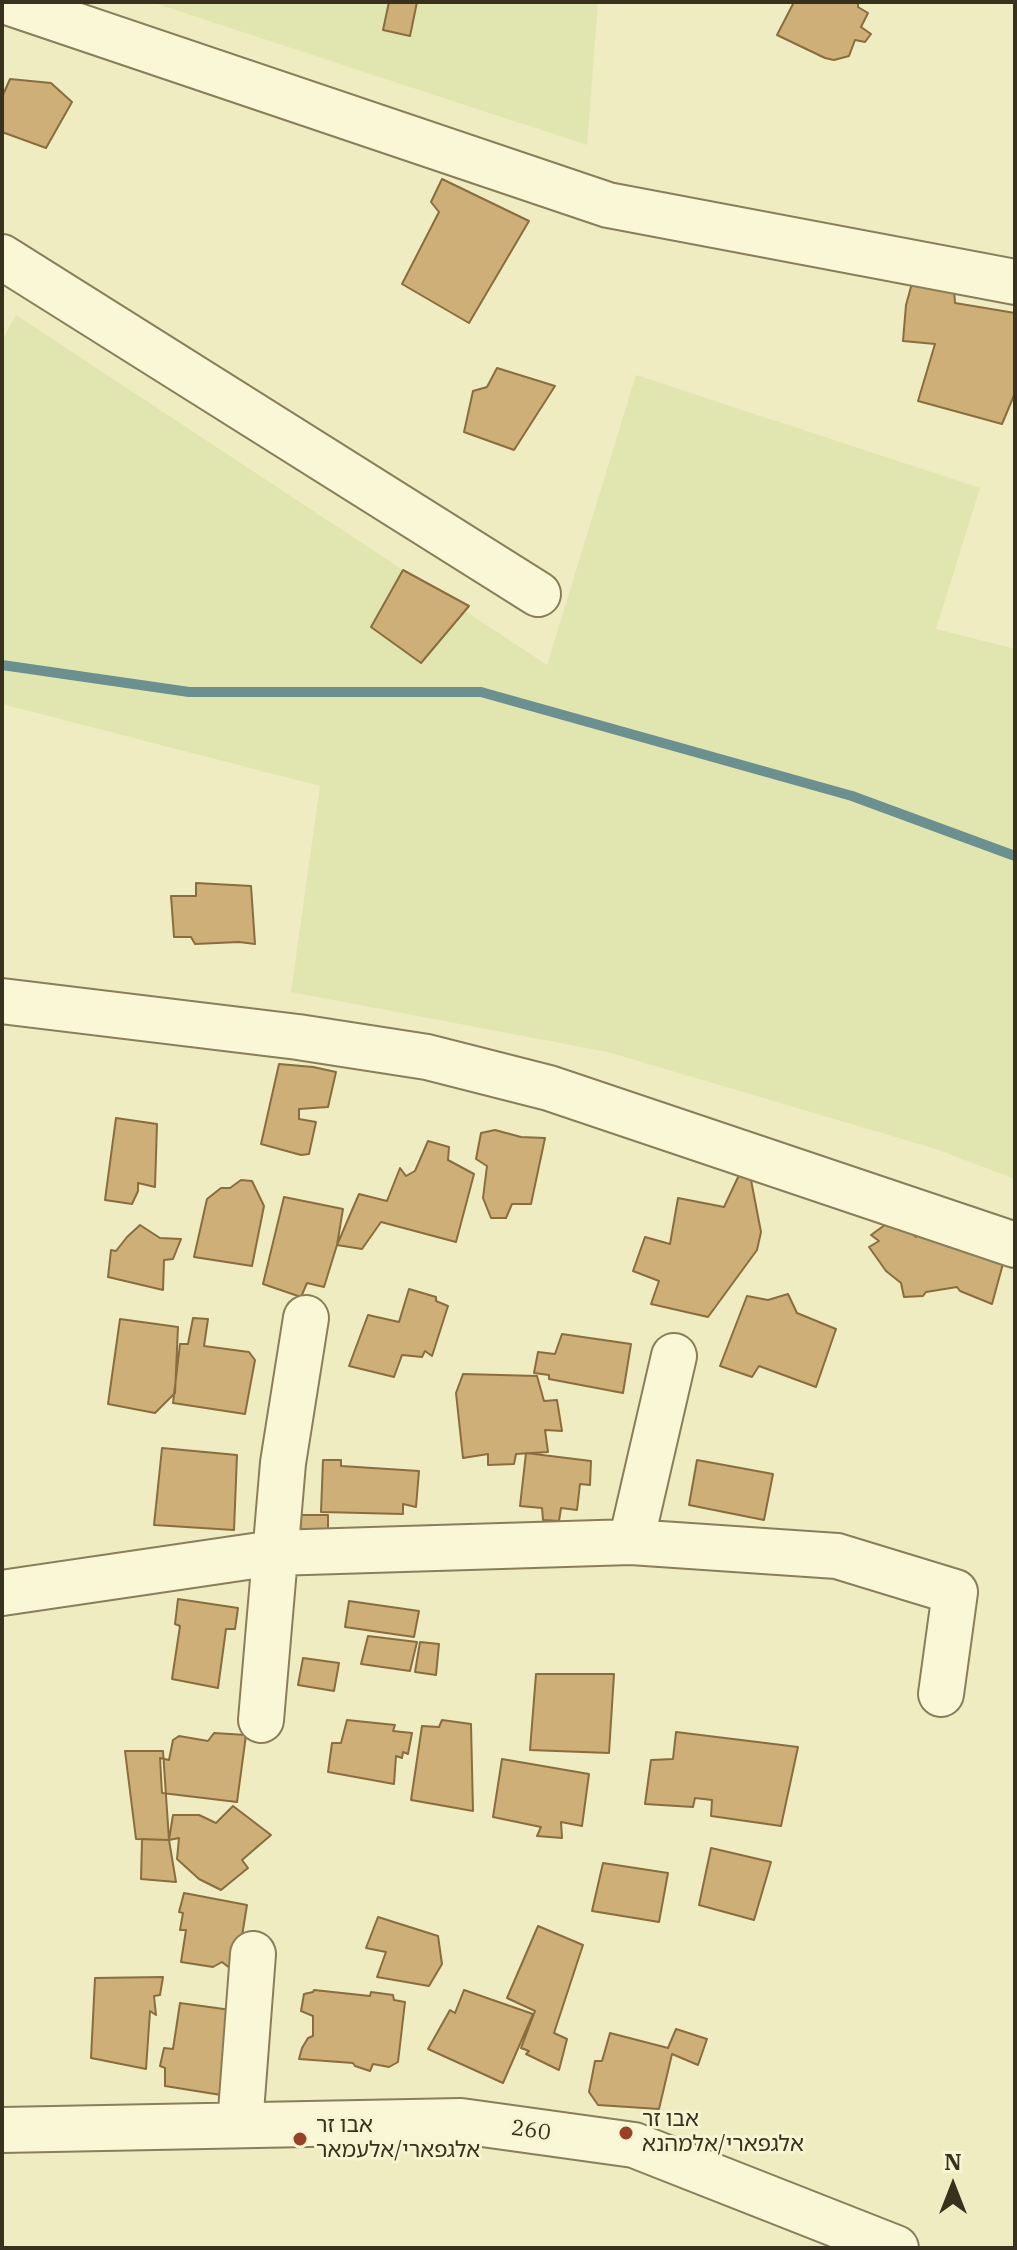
<!DOCTYPE html>
<meta charset="utf-8">
<style>
body{margin:0}
#map{position:relative;width:1017px;height:2250px;overflow:hidden;background:#efecc2;font-family:"IBM Plex Serif",serif}
canvas{display:block}
.frame{position:absolute;inset:0;border:4px solid #38311d;pointer-events:none}
.north{position:absolute;left:913px;top:2146px;width:80px;height:80px;-webkit-text-stroke:6px #f6f4d1;paint-order:stroke;rotate:0deg;font-size:22px;font-weight:700;line-height:32px;text-align:center;color:#38311d}
.north::after{content:'';display:block;margin:auto;width:28px;height:36px;background:#38311d;clip-path:polygon(50% 0,100% 100%,50% 72%,0 100%)}
</style>
<div id="map">
<canvas width="1017" height="2250"></canvas>
<div class="frame"></div>
<div class="north">N</div>
</div>
<script>
const context = document.querySelector('canvas').getContext('2d');
context.lineJoin = 'round';
function fill(path, color) { context.fillStyle = color; context.fill(path, 'evenodd'); }
function trace(path, color, width, dash) { context.strokeStyle = color; context.lineWidth = width; context.lineCap = dash ? 'butt' : 'round'; context.setLineDash(dash || []); context.stroke(path); }
function write(font, color, halo, rows, align = 'center') {
  context.font = font + ' "IBM Plex Serif","Noto Sans Hebrew",serif'; context.lineWidth = 6; context.setLineDash([]); context.textBaseline = 'middle'; context.strokeStyle = halo; context.fillStyle = color; for (const [text, x, y, turn = 0] of rows) {
    context.save(); context.translate(x, y); context.rotate((+turn || 0) * Math.PI / 180); context.textAlign = isNaN(turn) ? turn : align; if (halo) context.strokeText(text, 0, 0); context.fillText(text, 0, 0); context.restore();
  }
}
fill(new Path2D(`
 M151 2H598L587 145Z
 M16 315 547 665 636 375 980 488 936 629 1015 649V1179L936 1149 608 1052 291 992 320 786 2 704V340Z`), '#e1e5af');
trace(new Path2D(`
 M2 665 189 692H481L852 796 1015 856`), '#6b908f', 10);
const building = new Path2D(`
 M389 2H417L410 36 383 30Z
 M794 2H858V7L868 13 861 27 871 34 865 42 855 40 849 56 834 60 825 58 777 35Z
 M10 79 51 83 72 102 46 148 2 132V97Z
 M442 179 529 221 469 323 402 284 439 212 431 202Z
 M914 276 954 290 955 303 1015 313V393L1002 424 918 401 935 344 903 341 906 305Z
 M497 368 555 386 514 450 464 432 473 391 487 387Z
 M403 570 469 606 421 663 371 627Z
 M196 883 251 886 255 944 239 942 195 944 191 937H174L171 896H196Z
 M279 1064 313 1067 336 1072 328 1107 299 1109V1119L316 1122 309 1154 301 1155 261 1144Z
 M116 1118 157 1124 155 1187 138 1183V1191L132 1204 105 1200Z
 M495 1130 521 1137 545 1138 531 1204H512L506 1218H491L483 1198 487 1166 476 1159 481 1133Z
 M428 1141 449 1147 448 1160 474 1174 456 1242 381 1222 362 1249 337 1245 359 1194 387 1201 400 1168 406 1176 415 1171Z
 M740 1173 751 1180 761 1232 757 1250 708 1317 651 1304 659 1281 633 1271 645 1237 670 1244 678 1198 724 1207Z
 M241 1180 252 1181 264 1206 252 1266 194 1257 207 1199 221 1188H230Z
 M284 1197 343 1209 337 1245 324 1287 307 1283 301 1297 263 1284Z
 M893 1219 916 1237 924 1227 936 1240 949 1247 964 1245 1004 1260 992 1304 960 1291 957 1287 926 1292 923 1296 904 1297 901 1283 886 1271 869 1247 879 1241 871 1235Z
 M140 1225 160 1238 181 1239 173 1259 164 1260 163 1290 108 1277 111 1250 116 1251 127 1237Z
 M409 1289 436 1297V1301L448 1306 432 1356 425 1351 422 1357 402 1355 394 1377 349 1366 368 1315 399 1322Z
 M788 1294 797 1313 836 1329 816 1387 759 1366 752 1377 720 1366 747 1296 768 1300Z
 M193 1318 208 1319 204 1346 249 1352 255 1360 245 1414 173 1403 180 1344H188Z
 M120 1319 178 1327 175 1393 155 1413 108 1404Z
 M562 1334 631 1344 623 1393 549 1379V1375L534 1373 538 1352 555 1354Z
 M463 1374 537 1376 544 1401 557 1400 562 1431 545 1430 548 1452 516 1454 514 1464 488 1465V1454L463 1458 456 1393Z
 M162 1448 237 1455 234 1530 154 1525Z
 M526 1453 591 1461 590 1485 580 1484 577 1510 561 1508 559 1521 543 1520 542 1508 520 1506Z
 M323 1460H341V1466L419 1471 416 1507 403 1504V1514L321 1512Z
 M697 1460 773 1474 764 1520 689 1505Z
 M301 1515H328V1542L300 1541Z
 M178 1599 238 1608 235 1629H226L218 1688 172 1679 180 1626 175 1624Z
 M349 1601 419 1611 414 1637 345 1627Z
 M368 1636 417 1642 410 1671 361 1664Z
 M420 1642 439 1644 436 1675 415 1672Z
 M303 1658 339 1663 334 1691 298 1685Z
 M536 1674H614L609 1753 530 1750Z
 M347 1720 395 1725 393 1731 412 1733 408 1754 403 1752 402 1758 396 1756 394 1784 328 1772 332 1743H341Z
 M442 1720 471 1724 473 1811 411 1800 422 1726 439 1727Z
 M676 1732 798 1747 781 1826 711 1816 712 1800 695 1798 693 1807 645 1804 651 1760 673 1759Z
 M214 1733 246 1735 237 1802 162 1793 160 1758 169 1760 173 1740 179 1736 208 1741Z
 M125 1751H163L169 1840 136 1839Z
 M502 1759 589 1774 582 1826 561 1822 562 1838 537 1836 541 1827 493 1817Z
 M233 1806 271 1835 242 1860 248 1868 221 1890 199 1879 177 1859 179 1838 169 1840 173 1815H199L216 1823Z
 M142 1839 169 1840 176 1882 141 1879Z
 M711 1848 771 1862 754 1920 699 1905Z
 M603 1863 668 1873 659 1922 592 1911Z
 M184 1893 247 1905 236 1973 222 1962 213 1967 181 1962 186 1930H180L183 1913 179 1912Z
 M378 1917 438 1936 442 1964 429 1986 377 1977 386 1952 366 1948Z
 M538 1926 583 1945 554 2033 567 2039 559 2070 526 2054 529 2051 521 2048 535 2011 507 1998Z
 M163 1977 160 1995 154 1996 156 2015 150 2011 146 2069 91 2058 95 1978Z
 M314 1990 370 1996 371 1992 393 1995 394 2000 405 2002 398 2062 389 2067 373 2064 370 2071 355 2066 353 2063 299 2059 302 2048 308 2038 313 2036V2016L301 2011 304 1994 313 1992Z
 M464 1990 533 2014 503 2083 428 2049 450 2010 455 2013Z
 M180 2003 231 2010 221 2095 165 2086V2068L160 2066 164 2048 173 2049Z
 M676 2029 707 2039 698 2065 672 2054 659 2109 598 2105 589 2092 595 2061H602L610 2033 668 2048Z`);
fill(building, '#ceaf77');
trace(building, '#896d3e', 2);
const minor = new Path2D(`
 M7 2 608 205 1015 282
 M2 257 538 594
 M2 1001 298 1037 427 1057 549 1088 1015 1245
 M631 1542 674 1356
 M2 1593 274 1553 631 1542 837 1556 955 1592 941 1694
 M261 1720 283 1463 306 1318
 M240 2125 253 1954
 M2 2130 461 2121 634 2145 896 2248`);
trace(minor, '#897e59', 48);
trace(minor, '#f9f7d5', 44);
for (const [x, y, r, color] of [
 [626,2133,8,"#994127"],
 [300,2139,8,"#994127"]
]) { const dot = new Path2D(); dot.arc(x, y, r, 0, 2 * Math.PI); context.fillStyle = color; context.fill(dot); trace(dot, '#f6f4d1', 3); }
write('22px', '#38311d', '#f6f4d1', [
 ["אבו זר",642,2120],
 ["אלגפארי/אלמהנא",642,2145],
 ["אבו זר",316,2126],
 ["אלגפארי/אלעמאר",316,2151]
], 'left');
write('22px', '#38311d', '#f6f4d1', [
 ["260",531,2131,8]
]);
</script>
